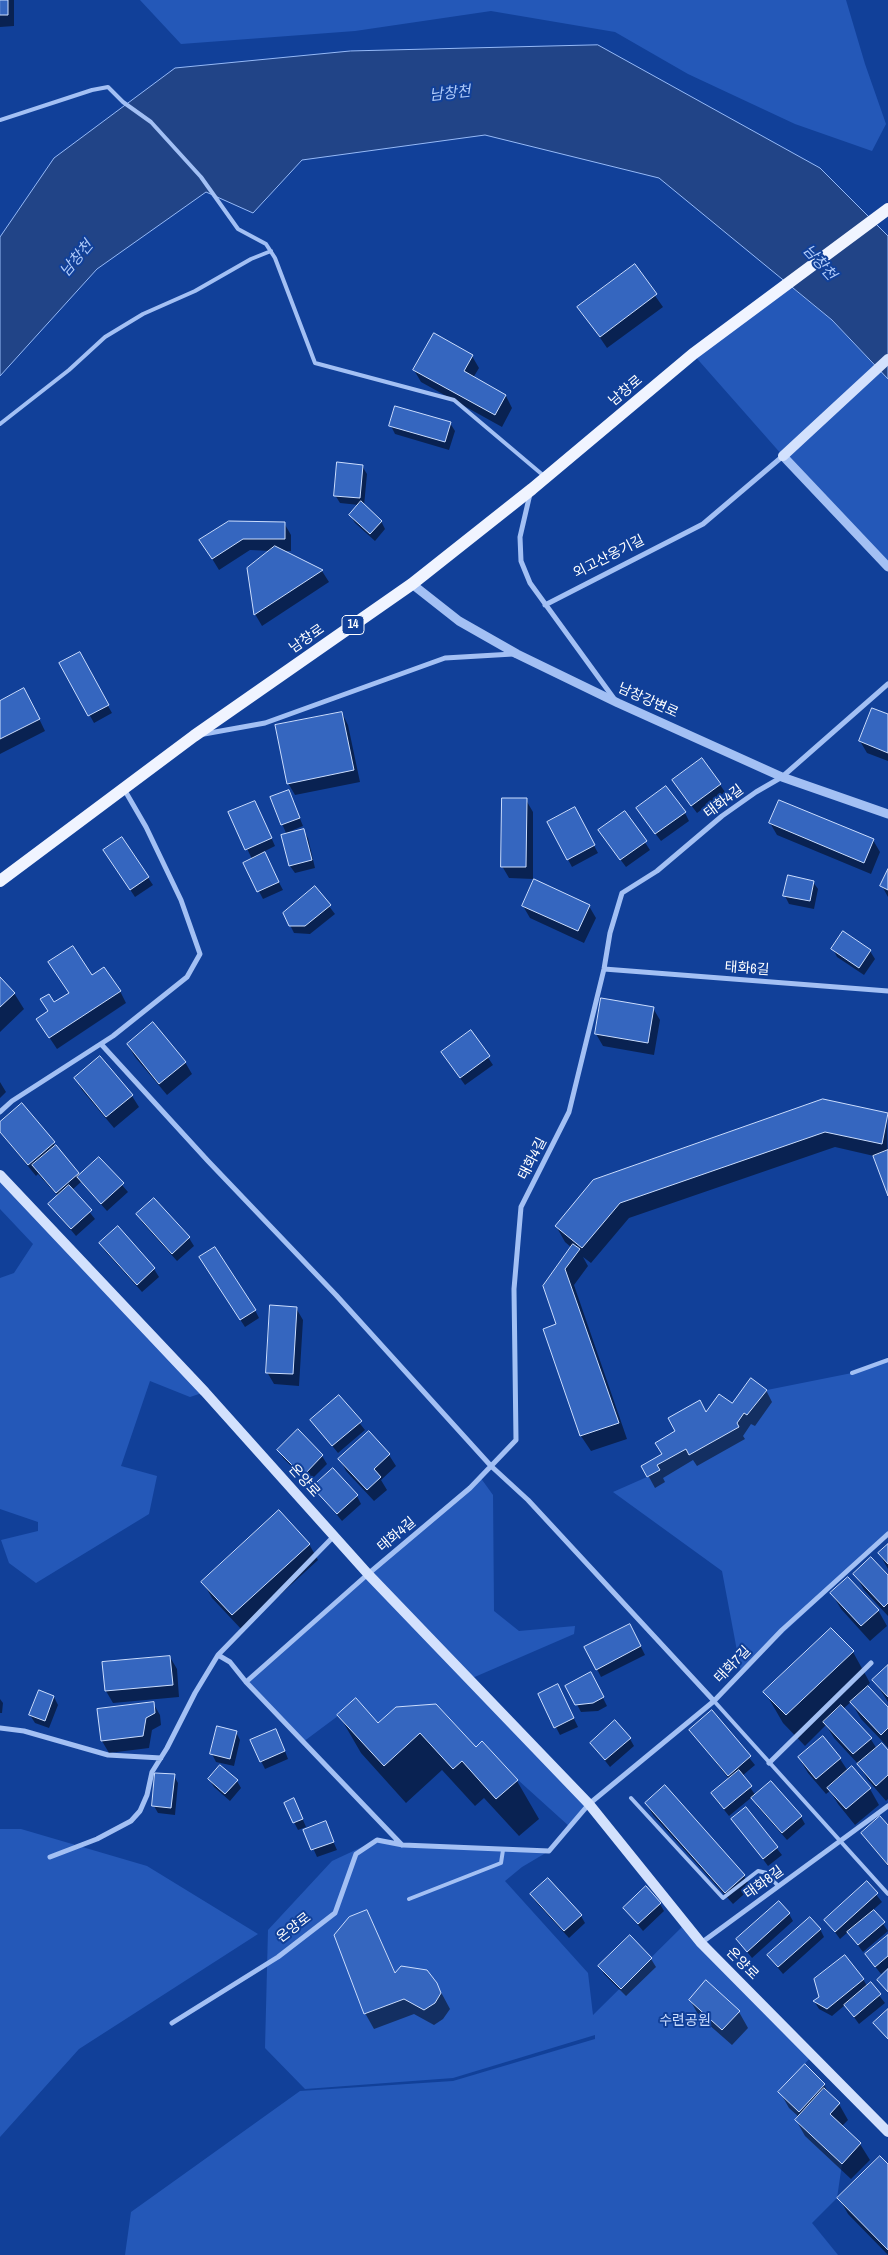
<!DOCTYPE html>
<meta charset="utf-8">
<style>
body{margin:0}
canvas{display:block;background:#114099}
</style>
<canvas width="888" height="2255"></canvas>
<script>
const context = document.querySelector('canvas').getContext('2d');
context.lineJoin = 'round';
function fill(path, color) { context.fillStyle = color; context.fill(path, 'evenodd'); }
function trace(path, color, width, dash) { context.strokeStyle = color; context.lineWidth = width; context.lineCap = dash ? 'butt' : 'round'; context.setLineDash(dash || []); context.stroke(path); }
function write(font, color, halo, rows, align = 'center') {
  context.font = font + ' "Archivo Narrow","Noto Sans KR",sans-serif'; context.lineWidth = 4; context.setLineDash([]); context.textBaseline = 'middle'; context.strokeStyle = halo; context.fillStyle = color; for (const [text, x, y, turn = 0] of rows) {
    context.save(); context.translate(x, y); context.rotate((+turn || 0) * Math.PI / 180); context.textAlign = isNaN(turn) ? turn : align; if (halo) context.strokeText(text, 0, 0); context.fillText(text, 0, 0); context.restore();
  }
}
fill(new Path2D(`
 M140 0H846L865 64 886 124 872 151 795 124 688 74 615 32 491 11 355 31 181 44Z
 M787 284 832 320 878 369 888 360V567L783 456 693 354Z
 M0 1180 205 1392 190 1397 150 1381 121 1466 157 1476 149 1514 36 1583 9 1563 1 1540 38 1531V1522L0 1509V1278L14 1273 33 1244 0 1209Z
 M888 1360V1536L741 1672 722 1571 613 1492 647 1477 657 1465 686 1449 689 1455 737 1423 744 1413 748 1415 767 1390 852 1373Z
 M480 1477 493 1495 494 1611 519 1631 575 1626 574 1634 470 1679 589 1804 570 1827 518 1780 483 1742 476 1747 436 1704 396 1707 378 1723 358 1701 303 1742 246 1682Z
 M0 1829H21L147 1866 258 1934 79 2049 0 2137Z
 M377 1840 403 1845 549 1851 522 1867 505 1881 588 1973 593 2015 686 1923 813 2055 778 2092 799 2112 795 2120 842 2164 837 2198 812 2223 838 2255H125L131 2212 300 2091 453 2081 595 2039V2035L453 2078 305 2089 265 2048 268 1930 332 1861Z`), '#2458b8');
const water = new Path2D(`
 M598 45 820 168 888 236V379L832 320 659 178 485 135 302 160 253 213 206 192 97 269 0 376V237L54 158 175 68 350 51Z`);
fill(water, '#214487');
trace(water, '#95b9f7', 1);
fill(new Path2D(`
 M0 0H14V26L0 27Z
 M634 266 663 307 607 348 579 307Z
 M472 356 479 368 473 378 506 396 512 408 502 427 421 382 414 370Z
 M450 423 455 431 449 450 395 434 391 426Z
 M362 466 367 474 364 506 381 521 385 529 375 541 355 523 350 515 359 505 340 503 335 495Z
 M284 523 291 535V551H282L322 571 329 582 262 626 255 614 271 551 250 550 219 570 208 552Z
 M79 654 112 713 94 723 61 664Z
 M0 702H31L45 731 0 754Z
 M342 713 348 725 360 782 295 795 288 783Z
 M888 715V761L867 753 860 741Z
 M702 759 725 792 697 813 678 788Z
 M289 791 303 826 286 833 271 798Z
 M526 800 533 812V879L509 878 502 866Z
 M574 808 598 853 572 867 548 822Z
 M259 810 275 846 263 852 283 890 263 899 244 863 252 859 230 813Z
 M625 812 650 850 626 867 604 838Z
 M685 813 689 821 661 841 642 816Z
 M770 823 873 840 880 852 871 874 777 835Z
 M303 830 308 838 315 868 295 873 290 866Z
 M122 839 153 885 135 897 109 858Z
 M888 872V897L882 886Z
 M813 882 818 889 814 909 789 904 785 896Z
 M315 888 335 914 310 934 294 933 290 925Z
 M523 906H589L596 918 584 943 530 918Z
 M844 933 870 951 875 959 864 975 837 957 833 949Z
 M92 977 120 991 126 1003 57 1049 45 1031 49 1012 54 1004Z
 M0 979 14 993 24 1009 0 1032Z
 M653 1008 660 1020 654 1055 603 1046 596 1034Z
 M471 1032 493 1065 465 1085 447 1060Z
 M128 1045 185 1062 192 1074 167 1095 135 1057Z
 M75 1078 132 1096 139 1107 114 1128 82 1090Z
 M0 1082 6 1092 0 1098Z
 M22 1105 80 1176 99 1158 128 1192 107 1211 81 1182 72 1190 95 1219 76 1236 49 1204 58 1196 38 1174 36 1176 0 1132V1123Z
 M887 1114 888 1192 874 1156 835 1147 629 1218 591 1263 583 1257 588 1266 574 1285 627 1439 591 1451 581 1436 544 1330 558 1325 544 1286 572 1248 565 1242 556 1226 594 1181Z
 M137 1214 189 1238 194 1246 177 1261 142 1222Z
 M118 1228 154 1269 159 1277 142 1292 105 1251 100 1243Z
 M205 1266 255 1310 259 1318 245 1327Z
 M296 1308 303 1320 299 1386 274 1384 267 1372Z
 M766 1390 772 1402 755 1426 751 1424 743 1436 745 1439 697 1466 693 1460 663 1478 665 1482 655 1488 643 1466 663 1455 706 1414Z
 M339 1397 365 1430 338 1453 311 1420Z
 M298 1431 322 1456 327 1464 308 1483 283 1458 278 1450Z
 M389 1455 396 1466 381 1480 387 1490 374 1501 346 1471 340 1459Z
 M314 1487 357 1496 361 1504 342 1521Z
 M309 1544 318 1560 242 1630 212 1598 203 1582Z
 M888 1545V1569L879 1553Z
 M855 1574 888 1577V1616L864 1590Z
 M832 1594 878 1610 887 1626 870 1641 841 1609Z
 M634 1633 645 1655 601 1677 597 1669Z
 M853 1652 870 1683 867 1686 888 1709V1748L884 1743 882 1745 888 1752V1799L886 1801 868 1780 859 1765 834 1738 826 1725 805 1746 783 1723 765 1692ZM851 1702 861 1719 884 1743 877 1749 870 1738 843 1709Z
 M170 1657 177 1669 179 1697 113 1703 106 1691 104 1663Z
 M888 1667V1702L874 1680Z
 M595 1682 607 1706 598 1711 581 1712 567 1686Z
 M562 1694 578 1727 560 1735 539 1695Z
 M54 1697 58 1705 49 1728 35 1723 30 1715Z
 M0 1699 3 1703 2 1713H0Z
 M153 1703 160 1715 161 1725 152 1730 149 1748 109 1753 102 1741Z
 M396 1708 476 1749 517 1781 539 1819 519 1836 484 1798 475 1806 442 1770 406 1803 361 1753 339 1715 378 1724Z
 M712 1712 755 1765 742 1776 756 1796 801 1817 805 1824 787 1840 757 1806 752 1797 729 1816 717 1801 712 1793 729 1779 690 1730Z
 M236 1732 240 1740 234 1766 216 1762 212 1754Z
 M280 1738 288 1759 265 1769 261 1761Z
 M823 1738 840 1759 848 1771 870 1789 879 1805 855 1825 838 1804 830 1791 826 1794 808 1773 799 1758Z
 M630 1739 634 1746 610 1767 591 1743Z
 M174 1776 178 1783 175 1815 158 1813 154 1806Z
 M209 1779 237 1781 241 1788 230 1801 214 1787Z
 M665 1787 744 1876 751 1888 733 1904 653 1815 646 1803Z
 M285 1804 298 1808 306 1827 298 1830Z
 M746 1809 782 1855 768 1866 733 1819Z
 M325 1823 337 1850 317 1857 305 1830Z
 M888 1827V1866L862 1834Z
 M867 1883 882 1902 873 1910 888 1931 863 1952 848 1932 840 1939 826 1920Z
 M531 1895 581 1916 585 1923 569 1938 536 1902Z
 M660 1904 664 1911 643 1931 624 1908Z
 M367 1911 396 1974 436 1983 450 2009 443 2019 434 2025 414 2014 374 2029 365 2013Z
 M789 1914 793 1921 752 1958 737 1939Z
 M820 1929 824 1937 783 1974 768 1956Z
 M630 1937 651 1959 656 1967 626 1996 604 1974 600 1966Z
 M888 1937V1968L881 1974 866 1955Z
 M863 1979 867 1986 870 1984 885 2003 859 2024 845 2005 832 2016 819 2009 814 2001Z
 M690 2000 739 2012 748 2028 732 2045 699 2016Z
 M805 2066 824 2085 831 2097 839 2104 848 2120 842 2126 860 2144 870 2160 851 2179 805 2136 796 2120 799 2117 789 2108 780 2092Z
 M888 2166V2255L848 2214 839 2198Z`), '#0007');
const building = new Path2D(`
 M0 0H8V15H0Z
 M635 264 657 294 600 337 577 307Z
 M434 333 473 355 464 371 506 395 495 415 413 370Z
 M395 406 451 422 445 442 389 426Z
 M337 462 363 465 360 498 334 496Z
 M361 501 382 521 370 534 349 515Z
 M229 521 285 522V539H243L212 559 199 540Z
 M275 546 323 570 254 615 247 568Z
 M80 652 109 705 88 716 59 663Z
 M24 688 40 719 0 739V701Z
 M872 708 888 714V753L859 741Z
 M342 712 354 770 287 784 275 725Z
 M702 758 721 784 691 806 672 780Z
 M666 786 686 812 655 834 636 808Z
 M289 790 300 818 281 825 270 797Z
 M502 798H527L526 867H501Z
 M779 800 874 839 864 863 769 823Z
 M255 801 272 838 245 850 228 812Z
 M575 807 595 845 567 860 547 822Z
 M625 811 647 841 620 860 598 830Z
 M304 829 312 860 289 866 281 835Z
 M122 837 149 877 130 890 103 850Z
 M265 852 279 882 257 892 243 863Z
 M888 869V890L880 886Z
 M788 875 814 881 810 901 783 896Z
 M534 879 590 905 578 931 522 906Z
 M315 886 331 905 305 926H289L283 913Z
 M843 931 871 950 859 968 831 949Z
 M73 946 92 975 104 967 121 991 49 1038 36 1019 48 1011 40 999 49 994 54 1002 69 993 48 962Z
 M0 977 15 993 0 1007Z
 M601 998 654 1007 648 1043 595 1034Z
 M153 1022 186 1062 159 1084 127 1044Z
 M471 1030 490 1056 460 1078 441 1052Z
 M100 1056 133 1095 106 1117 74 1078Z
 M823 1099 888 1113 882 1144 825 1132 620 1203 582 1248 555 1226 593 1180Z
 M22 1103 55 1142 28 1165 0 1132V1122Z
 M56 1145 79 1173 56 1193 32 1165Z
 M888 1150V1196L873 1156Z
 M99 1157 124 1183 101 1204 77 1177Z
 M69 1185 92 1210 71 1229 48 1204Z
 M154 1198 190 1237 172 1254 136 1214Z
 M118 1226 155 1268 137 1285 99 1243Z
 M573 1244 580 1249 565 1269 619 1423 580 1436 543 1329 556 1324 543 1286Z
 M215 1247 256 1310 240 1320 199 1257Z
 M270 1305 297 1307 293 1374 266 1373Z
 M751 1378 767 1390 747 1415 744 1413 737 1423 739 1427 689 1455 686 1449 657 1465 660 1470 647 1477 641 1466 662 1454 655 1443 675 1431 668 1418 700 1400 706 1412 719 1394 732 1403Z
 M339 1395 362 1421 332 1446 310 1420Z
 M298 1429 323 1455 303 1476 277 1450Z
 M369 1431 390 1454 374 1469 381 1477 367 1490 338 1459Z
 M333 1468 358 1495 337 1514 312 1487Z
 M279 1510 310 1544 232 1615 201 1582Z
 M888 1544V1564L878 1553Z
 M871 1557 888 1575V1603L884 1607 853 1574Z
 M848 1577 879 1610 861 1626 830 1593Z
 M630 1624 641 1646 596 1670 584 1647Z
 M831 1628 854 1651 786 1715 763 1692Z
 M170 1656 173 1685 105 1691 102 1662Z
 M888 1665V1697L872 1680Z
 M591 1672 604 1697 593 1703 575 1705 565 1686Z
 M558 1684 574 1718 554 1728 538 1694Z
 M868 1686 888 1707V1728L881 1735 850 1702Z
 M39 1690 54 1696 45 1721 29 1715Z
 M356 1698 378 1723 396 1707 436 1704 476 1747 482 1741 518 1780 496 1799 462 1761 453 1769 420 1733 384 1766 337 1715Z
 M154 1702 155 1713 146 1718 143 1736 101 1741 97 1709Z
 M841 1705 872 1738 853 1754 823 1722Z
 M712 1710 751 1756 728 1776 689 1730Z
 M615 1720 631 1738 605 1760 590 1743Z
 M217 1726 237 1731 230 1759 210 1754Z
 M276 1729 285 1751 260 1762 250 1740Z
 M823 1736 841 1758 816 1779 798 1757Z
 M882 1743 888 1750V1775L876 1786 857 1764Z
 M220 1765 238 1780 225 1794 208 1779Z
 M852 1766 871 1788 846 1809 827 1788Z
 M739 1770 752 1786 724 1809 711 1793Z
 M155 1773 175 1774 171 1808 152 1806Z
 M771 1781 802 1816 782 1833 751 1798Z
 M665 1785 745 1875 725 1893 645 1803Z
 M294 1798 303 1819 293 1823 284 1803Z
 M746 1807 778 1847 763 1859 731 1819Z
 M880 1816 888 1825V1865L861 1833Z
 M326 1821 334 1842 311 1850 303 1830Z
 M548 1878 582 1915 564 1931 530 1894Z
 M867 1881 878 1893 835 1932 824 1920Z
 M646 1886 661 1903 638 1924 623 1908Z
 M779 1901 790 1913 747 1952 736 1939Z
 M367 1910 395 1973 401 1966 427 1970 437 1983 441 1993 435 2003 424 2010 404 1999 364 2014 334 1935 349 1917Z
 M874 1910 885 1922 858 1945 847 1932Z
 M810 1917 821 1929 778 1967 767 1955Z
 M630 1935 652 1958 621 1989 598 1966Z
 M888 1935V1956L875 1967 865 1954Z
 M845 1955 864 1979 827 2009 813 2001 819 1997 814 1979Z
 M888 1969V1992L877 1980Z
 M706 1980 740 2011 722 2030 689 2000Z
 M871 1982 881 1994 854 2017 844 2005Z
 M888 2009V2039L873 2023Z
 M805 2064 825 2084 799 2112 778 2092Z
 M824 2088 840 2103 830 2114 861 2143 842 2164 795 2120Z
 M880 2156 888 2164V2250L837 2198Z`);
fill(building, '#3566bf');
trace(building, '#cbddfe', 1);
trace(new Path2D(`
 M0 120 92 90 108 87 123 102 151 122 201 177 238 229 266 244 275 258 315 363 454 400 544 476
 M0 424 69 370 105 337 143 314 195 291 251 259 271 251
 M852 1373 888 1360
 M714 1701 888 1894
 M631 1798 723 1898 758 1871 767 1873 778 1886
 M409 1899 501 1863 503 1850`), '#a3c0f4', 4);
trace(new Path2D(`
 M530 494 520 537 521 561 530 583 615 700
 M545 605 703 524 783 456
 M204 734 265 723 445 658 513 654
 M604 969 888 991
 M101 1044 208 1161 336 1295 491 1466 528 1500 714 1701
 M0 1112 12 1101 113 1036 187 977 200 954 181 900 146 827 124 789
 M218 1655 230 1662 246 1682 402 1845
 M246 1682 368 1574 470 1488 516 1440 514 1289 521 1207 569 1112 604 969 610 933 622 893 657 871 722 816 756 792 782 777 888 684
 M0 1728 24 1731 108 1755 161 1758
 M769 1763 871 1663
 M50 1857 97 1839 131 1821 140 1811 147 1795 152 1772 167 1748 195 1693 218 1655 334 1536
 M701 1943 888 1806
 M172 2023 278 1957 335 1913 356 1854 377 1840 403 1845 549 1851 589 1804 714 1701 782 1630 888 1534`), '#a3c0f4', 5);
trace(new Path2D(`
 M783 456 888 567
 M412 584 459 621 517 654 618 703 782 777 888 814`), '#a3c0f4', 9);
trace(new Path2D(`
 M783 456 888 359
 M0 1175 205 1392 368 1574 589 1804 701 1943 888 2132`), '#d3e1fd', 10);
trace(new Path2D(`
 M0 881 194 736 412 584 532 489 693 354 888 209`), '#f0f4ff', 12);
for (const [x, y, w] of [
 [353,625,22]
]) { const box = new Path2D(); box.roundRect(x - w / 2, y - 9.5, w, 19, 4); context.fillStyle = '#114099'; context.fill(box); trace(box, '#fff', 1); }
write('bold 12px', '#fff', null, [
 ["14",353,625]
]);
write('14px', '#fff', '#114099', [
 ["남창로",626,391,-40],
 ["외고산옹기길",609,557,-27],
 ["남창로",307,639,-35],
 ["남창강변로",648,701,24],
 ["태화4길",724,802,-37],
 ["태화6길",747,969,4],
 ["태화4길",533,1159,-63],
 ["온양로",304,1481,48],
 ["태화4길",397,1535,-40],
 ["태화7길",733,1665,-46],
 ["태화8길",764,1883,-36],
 ["온양로",294,1928,-38],
 ["온양로",742,1964,45]
]);
write('14px', '#cbddfe', '#114099', [
 ["수련공원",685,2021]
]);
write('italic 15px', '#b0cbfa', '#114099', [
 ["남창천",450,94,-6],
 ["남창천",77,259,-50],
 ["남창천",819,263,48]
]);
</script>
